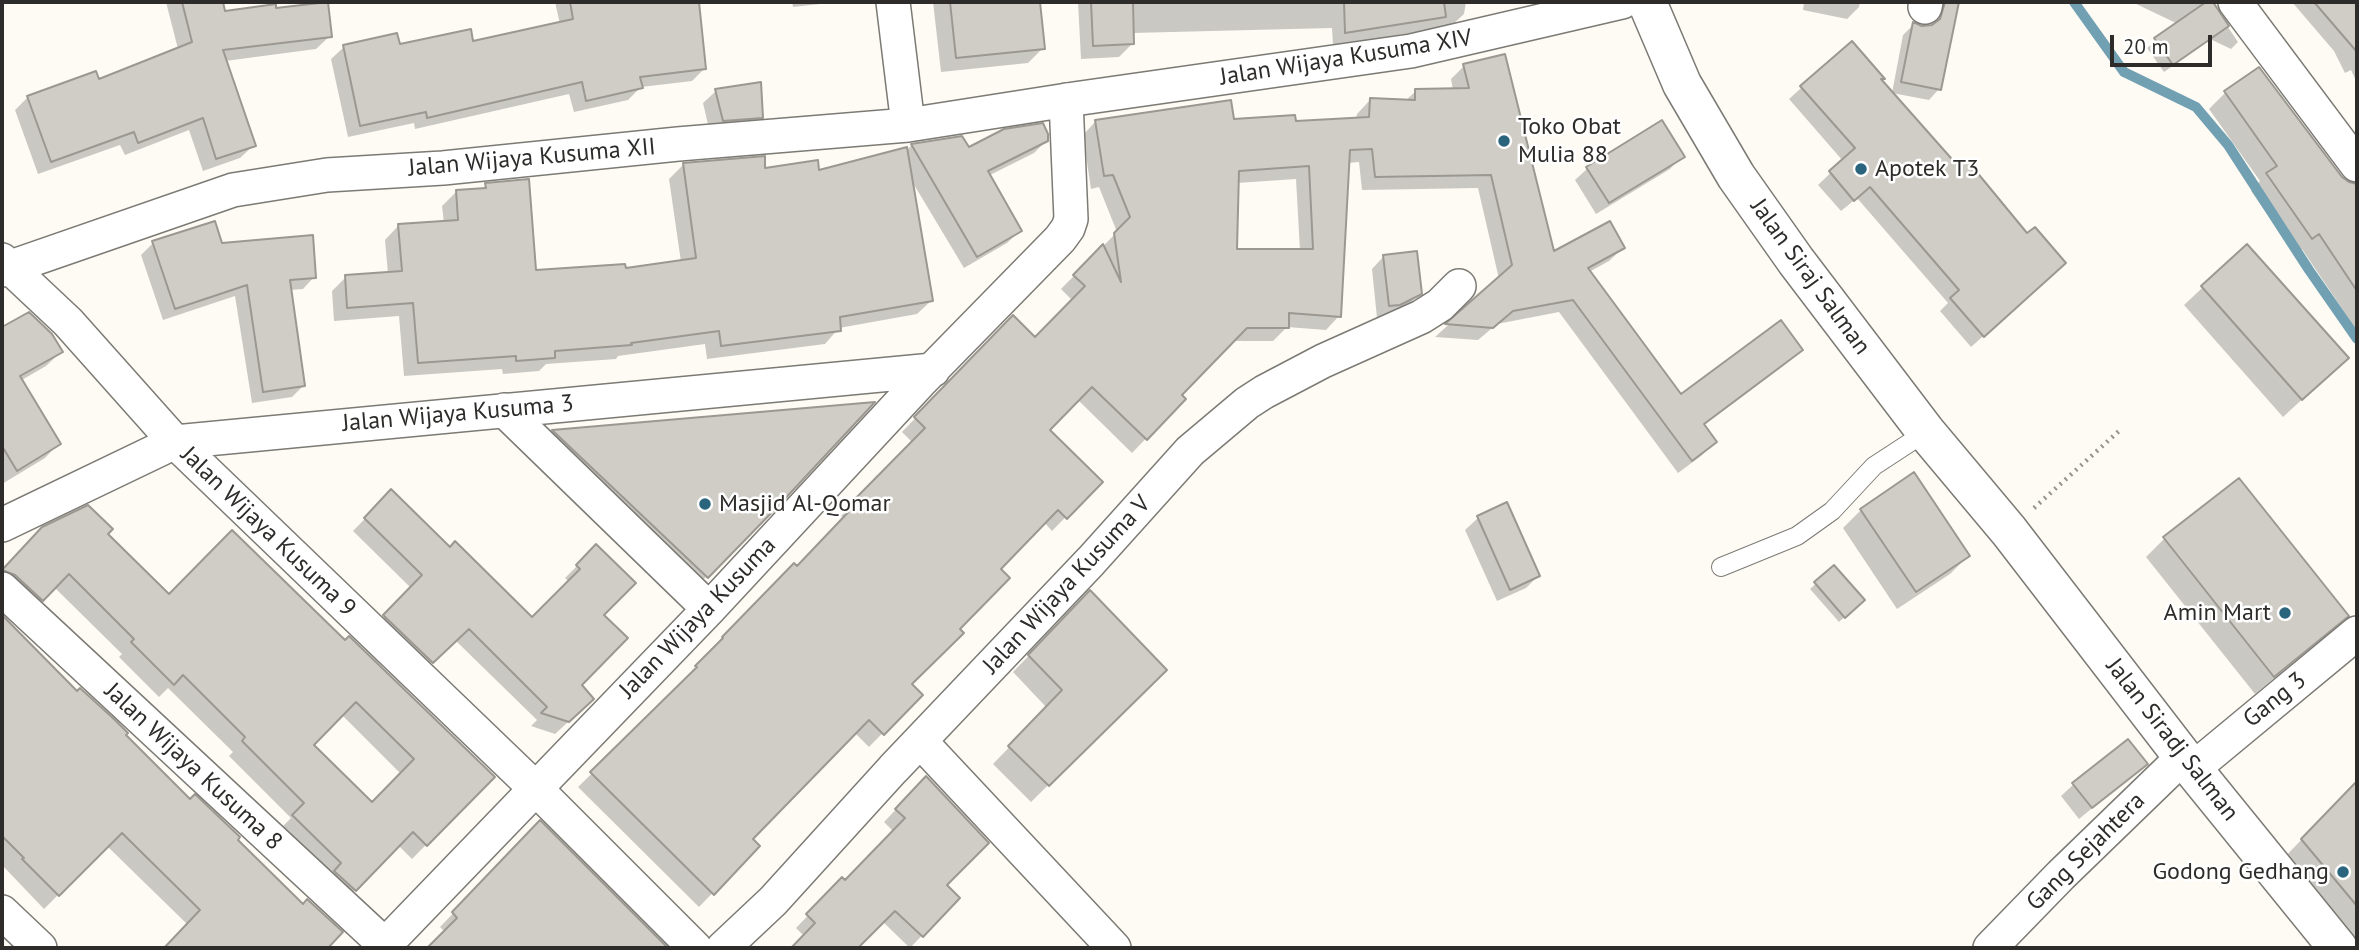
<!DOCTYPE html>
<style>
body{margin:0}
#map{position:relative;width:2359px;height:950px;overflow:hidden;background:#fdfbf4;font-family:"PT Sans",sans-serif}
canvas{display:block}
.frame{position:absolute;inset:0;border:4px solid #2d2c2a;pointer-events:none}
.scale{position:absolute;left:2110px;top:35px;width:102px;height:32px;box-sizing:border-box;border:4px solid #2d2c2a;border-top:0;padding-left:9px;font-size:21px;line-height:24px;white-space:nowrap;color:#2d2c2a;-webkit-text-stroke:5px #fff;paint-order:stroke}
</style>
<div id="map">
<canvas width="2359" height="950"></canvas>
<div class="frame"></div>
<div class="scale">20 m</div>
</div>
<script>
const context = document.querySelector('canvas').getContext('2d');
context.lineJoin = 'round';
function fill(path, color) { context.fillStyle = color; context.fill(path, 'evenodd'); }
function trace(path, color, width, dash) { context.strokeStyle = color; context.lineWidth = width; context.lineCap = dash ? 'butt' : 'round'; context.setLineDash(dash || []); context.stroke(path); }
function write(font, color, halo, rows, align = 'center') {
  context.font = font + ' "PT Sans",sans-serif'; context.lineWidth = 5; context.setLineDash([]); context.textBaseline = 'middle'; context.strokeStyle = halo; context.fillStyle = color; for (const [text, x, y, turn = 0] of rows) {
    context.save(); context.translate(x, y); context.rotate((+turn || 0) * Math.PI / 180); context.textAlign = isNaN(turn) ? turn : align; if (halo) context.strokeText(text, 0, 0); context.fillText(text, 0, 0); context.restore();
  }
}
fill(new Path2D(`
 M166 2H221L223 13 275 10 330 36 316 49 225 61 254 145 240 158 203 171 189 130 125 155 120 145 38 174 15 110 28 97 98 82 178 49Z
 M555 2H626L628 13 704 69 692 81 641 87 628 100 574 112 569 94 415 129 414 123 348 137 331 59 344 47 472 43 560 24Z
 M792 2H838L793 7Z
 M933 2H1038L1043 48 1028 63 941 72Z
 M1078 2H1466L1464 14 1450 27 1333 45 1332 28 1132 33V44L1119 57 1081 59Z
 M1804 2H1860L1859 7 1847 19 1803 10Z
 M1930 2H1957L1939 89 1929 100 1892 93 1903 35 1914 24 1922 28 1932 27 1934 23V6Z
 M2132 2H2211L2238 42 2231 49 2210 39 2164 72 2147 48 2178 24Z
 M2292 2H2357V83L2351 70 2345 73 2334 51Z
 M1851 43 1883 79 1881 81 2052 275 1971 347 1940 311 1948 303 1857 198 1841 211 1818 185 1843 161 1789 99Z
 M1464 66 1553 253 1623 248 1609 261 1589 272 1681 397 1801 350 1787 363 1703 426 1715 442 1701 456 1678 473 1559 312 1497 324 1478 340 1435 337 1499 279 1478 188 1362 190 1359 162 1348 163 1339 316 1326 330 1287 327 1273 341H1232L1179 395 1184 399 1132 453 1077 399 1047 430 1100 482 1052 531 1044 522 998 569 958 629 910 684 920 695 869 747 854 732 750 839 758 846 699 907 578 787 685 682 683 680 711 653 709 651 780 578 797 568 844 519 841 516 913 443 902 432 1013 317 1035 340 1073 301 1061 289 1117 232 1099 187 1091 189 1083 135 1096 121 1294 123 1356 119 1357 114 1370 100 1405 101 1416 91 1453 90 1451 79ZM1296 179 1300 251H1235L1237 183Z
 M716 91 761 117 748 130 710 133 703 103Z
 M2225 93 2349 185H2357V331L2302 249 2295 254 2251 191 2260 181 2209 109Z
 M961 138 968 150 1047 140 1034 153 988 176 1020 231 1007 243 964 268 910 178 932 300 917 314 839 328 825 344 707 359 705 344 618 356 616 359 546 364 539 371 503 374 502 369 404 376 399 316 334 321 332 291 346 277 388 274 385 240 399 225 444 223 442 206 456 192 481 190 486 185 535 272 624 270 681 262 669 179 683 165 818 172 906 151 911 146Z
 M1682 156 1670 169 1596 214 1575 180 1588 168Z
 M153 243 220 244 314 277 303 289 290 290 304 385 292 397 252 403 235 296 163 320 141 255Z
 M2247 246 2347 358 2283 417 2184 305Z
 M1384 256 1420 293 1407 306 1386 317 1377 318 1372 269Z
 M28 314 61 352 46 366 20 381 59 443 45 458 2 484V329Z
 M871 404 781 501 701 582 547 437 553 431Z
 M2239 480 2347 616 2328 634 2255 694 2146 557 2164 539Z
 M391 492 450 549 532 619 569 582 565 578 596 547 602 615 580 685V711L555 734 531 726 537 720 455 640 420 674 373 629 411 588 353 531Z
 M1506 505 1538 576 1526 588 1497 601 1465 530 1478 518Z
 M1861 510 1968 556 1950 574 1897 609 1843 528Z
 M43 529 106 534 169 596 345 643 493 777 412 859 398 845 341 904 279 830 291 818 229 756 233 752 168 688 159 697 119 657 122 654 54 587 28 613 2 589V570ZM342 715 401 774 372 804 312 745Z
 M1834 567 1863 600 1839 622 1810 589Z
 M1074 609 1165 670 1031 802 993 764 1047 708 1013 672Z
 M2 617 15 630 14 631 190 801 235 840 303 906 341 932 325 948H166L188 925 107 846 44 909 2 865Z
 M2146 764 2079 819 2061 796 2074 784Z
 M926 778 945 885 958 898 910 948 882 921 856 948H793L804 936 796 928 842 880 845 883 894 832 884 822Z
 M2357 782V948H2353L2280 862Z
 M540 823 666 948H429L445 932 440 927Z`), '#0003');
trace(new Path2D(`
 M2074 2 2124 72 2196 107 2228 145 2309 270 2357 339`), '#72a0b3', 10);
const building = new Path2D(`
 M182 2H223L225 11 276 4V8L328 2 332 37 223 50 256 146 216 159 203 118 138 143 134 132 51 162 27 96 96 71 99 79 192 42Z
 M570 2H699L706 69 640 77 643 88 586 101 582 82 427 118 426 112 360 126 343 45 397 33 400 44 471 29 473 41 573 19Z
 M950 2H1040L1045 49 956 58Z
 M1091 2H1133L1134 44 1093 46Z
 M1344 2H1444L1446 17 1345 33Z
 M1945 2H1959L1941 90 1901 82 1913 22 1922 26 1932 25 1940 19Z
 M2206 2H2213L2229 26 2173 65 2154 38Z
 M2314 2H2357V52Z
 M1852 41 1885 79H1881L1958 166 1966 159 2027 233 2035 227 2066 263 1984 337 1950 298 1959 290 1870 187 1854 201 1829 171 1855 148 1800 86Z
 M1505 54 1554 251 1610 221 1625 248 1588 268 1681 394 1781 320 1803 350 1704 424 1717 442 1692 461 1573 300 1513 311 1493 328 1445 324 1512 265 1491 175 1375 177 1372 149 1350 150 1341 317 1289 313V328H1247L1182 395 1186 399 1147 440 1092 387 1050 430 1103 482 1067 519 1058 510 1001 569 1010 578 960 629 964 633 912 684 923 695 884 735 869 720 753 839 760 846 714 895 590 772 697 667 695 666 723 638 722 637 794 563 797 566 856 504 853 501 925 428 914 417 1013 315 1035 337 1085 286 1073 275 1103 244 1121 282 1114 233 1130 217 1113 175 1104 176 1095 120 1231 100 1234 119 1295 115 1296 121 1369 117 1370 98 1415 100V89L1469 88 1463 64ZM1309 166 1313 249H1237L1239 171Z
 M2259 67 2342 177 2349 182 2357 184V291L2319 234 2312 239 2266 173 2277 166 2224 91Z
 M761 82 763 118 723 121 715 89Z
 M1662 120 1685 157 1609 203 1586 167Z
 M1043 123 1048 134V141L988 171 1022 231 977 257 911 144 962 136 969 147 1004 129Z
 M907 147 933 301 840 317 841 331 721 346 719 331 631 343 632 345 555 351V358L516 361V356L418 363 413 303 347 308 345 275 402 271 398 224 458 220 456 190 486 188 485 183 529 179 536 270 625 264 626 268 696 258 683 163 765 156V168L818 160 819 170Z
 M215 221 222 243 313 235 316 278 290 280 305 386 263 392 247 285 175 309 152 241Z
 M2247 244 2349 358 2302 400 2201 286Z
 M1417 251 1422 294 1400 305 1389 306 1383 255Z
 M29 312 52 334 63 352 20 376 61 444 17 471 2 446V327Z
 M875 402 782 502 708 578 552 430Z
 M1914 472 1970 556 1916 592 1860 509Z
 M2239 478 2349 616 2274 677 2163 537Z
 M391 489 450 547 455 541 532 617 580 569 576 565 596 544 636 583 604 615 628 638 582 685 594 699 569 722 541 713 547 707 469 629 433 663 383 615 422 575 364 518Z
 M1507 502 1540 576 1510 590 1477 516Z
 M88 505 113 529 108 534 169 594 232 530 345 640 349 636 495 777 427 846 413 832 356 891 334 871 341 863 292 815 304 803 242 741 245 737 183 675 174 685 131 642 134 639 69 574 43 601 15 575 2 570 42 527ZM356 702 414 759 372 802 314 745Z
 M1834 565 1865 600 1845 618 1814 582Z
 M1090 590 1167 670 1049 786 1008 746 1062 690 1028 655Z
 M2 615 77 691 80 688 115 720 128 733 126 735 190 799 195 794 240 837 238 840 303 904 307 899 343 932 328 948H164L200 910 122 833 59 896 22 859 24 858 2 836Z
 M2128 739 2148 764 2092 808 2072 783Z
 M926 776 989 843 947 885 960 898 923 937 895 911 858 948H791L815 923 806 914 842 877 845 880 905 818 895 809Z
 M2357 781V906L2301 839Z
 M540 820 668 948H427L457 918 452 912Z`);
fill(building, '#d0cdc7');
trace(building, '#9b9892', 2);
const service = new Path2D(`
 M1721 567 1797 536 1832 511 1874 466 1926 432`);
const minor = new Path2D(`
 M893 2 908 125
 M2235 2 2357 165
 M1925 7 1926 2
 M2 260 68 322 175 442 536 789 695 948
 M2 270 233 190 327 175 443 168 678 144 908 125 1074 99 1411 51 1622 2
 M504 410 709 609
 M2 525 175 442 933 370
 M2 589 385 945
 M920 741 1114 948
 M2194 768 2357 633
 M2 912 40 948
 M382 948 709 609 920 382 1060 239 1068 228 1071 219 1066 100
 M723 948 773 901 893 769 1091 561 1190 451 1247 403 1264 392 1323 361 1421 317 1440 305 1459 286
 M1990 948 2061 875 2183 757`);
const tertiary = new Path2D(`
 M1647 2 1682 84 1736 176 1796 261 1926 432 2009 531 2183 757 2338 948`);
trace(service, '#7c7a74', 20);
trace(minor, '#7c7a74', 36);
trace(tertiary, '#7c7a74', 41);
trace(new Path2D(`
 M2034 508 2119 431`), '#94938e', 4.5, [2, 5]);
trace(service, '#fff', 18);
trace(minor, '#fff', 33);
trace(tertiary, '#fff', 38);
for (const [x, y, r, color] of [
 [1504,141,7,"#2a657d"],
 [1861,169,7,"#2a657d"],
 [705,504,7,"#2a657d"],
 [2285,613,7,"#2a657d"],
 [2343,872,7,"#2a657d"]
]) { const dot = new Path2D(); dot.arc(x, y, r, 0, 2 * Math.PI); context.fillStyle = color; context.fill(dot); trace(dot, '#fff', 2.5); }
write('24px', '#2d2c2a', '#fff', [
 ["Jalan Wijaya Kusuma XIV",1346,58,-9],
 ["Jalan Wijaya Kusuma XII",532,158,-5],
 ["Jalan Siraj Salman",1810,277,54],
 ["Jalan Wijaya Kusuma 3",458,414,-5],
 ["Jalan Wijaya Kusuma 9",268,532,44],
 ["Jalan Wijaya Kusuma V",1067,585,-47],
 ["Jalan Wijaya Kusuma",698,618,-46],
 ["Gang 3",2275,700,-39],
 ["Jalan Siradj Salman",2172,740,52],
 ["Jalan Wijaya Kusuma 8",193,767,43],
 ["Gang Sejahtera",2086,852,-45]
]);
write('24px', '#2d2c2a', '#fff', [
 ["Toko Obat",1518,127],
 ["Mulia 88",1518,155],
 ["Apotek T3",1875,169],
 ["Masjid Al-Qomar",719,504],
 ["Amin Mart",2271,613,"right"],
 ["Godong Gedhang",2329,872,"right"]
], 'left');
</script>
